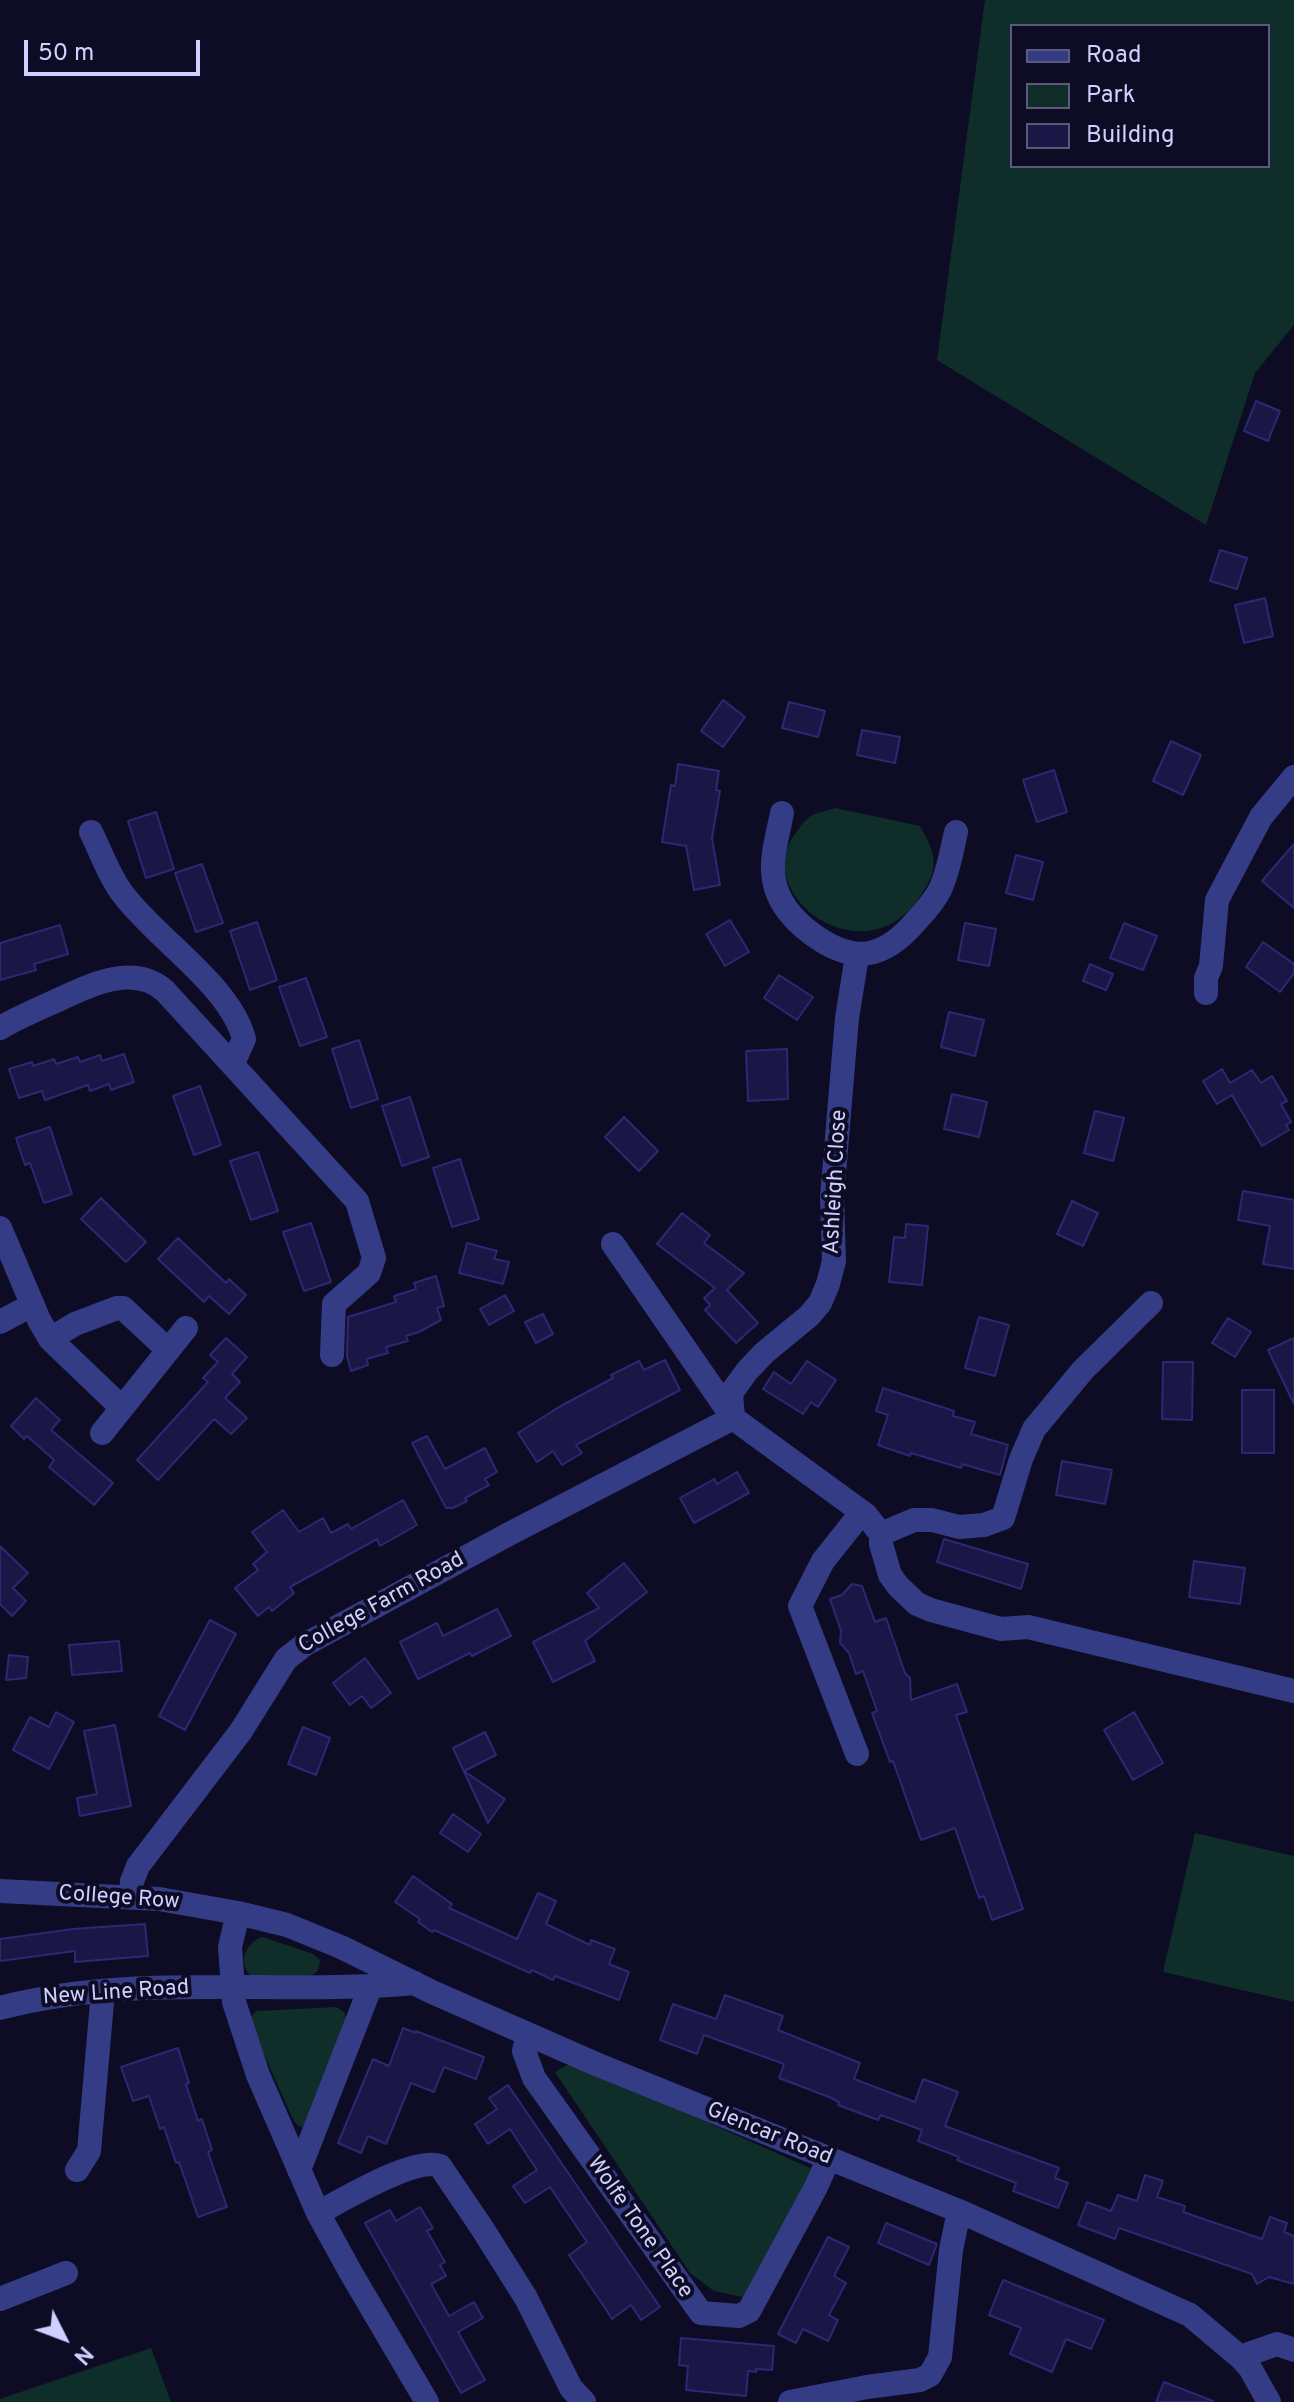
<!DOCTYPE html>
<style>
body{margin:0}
#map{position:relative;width:1294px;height:2402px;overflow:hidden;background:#0d0c24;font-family:Overpass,sans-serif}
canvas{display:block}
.legend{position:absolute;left:1010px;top:24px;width:260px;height:144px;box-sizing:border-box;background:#0d0c24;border:2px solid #5b5a7c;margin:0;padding:10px 14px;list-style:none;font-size:24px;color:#cfd0ff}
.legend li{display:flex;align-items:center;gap:16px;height:40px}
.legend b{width:40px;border:2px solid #5b5a7c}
.north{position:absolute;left:24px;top:2298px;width:80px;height:80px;-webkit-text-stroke:6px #0d0c24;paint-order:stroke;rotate:132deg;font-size:22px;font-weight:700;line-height:32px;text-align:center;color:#cfd0ff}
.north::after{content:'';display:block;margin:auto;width:28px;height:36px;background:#cfd0ff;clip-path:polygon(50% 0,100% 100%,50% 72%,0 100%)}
.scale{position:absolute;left:24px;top:40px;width:176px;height:36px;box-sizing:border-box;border:4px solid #cfd0ff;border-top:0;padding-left:10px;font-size:24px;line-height:28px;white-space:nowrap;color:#cfd0ff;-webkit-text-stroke:6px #0d0c24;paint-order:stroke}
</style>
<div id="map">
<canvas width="1294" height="2402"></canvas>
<ul class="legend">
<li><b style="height:10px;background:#343c86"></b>Road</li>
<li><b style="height:22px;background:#0f2e29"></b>Park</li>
<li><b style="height:22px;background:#1a1746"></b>Building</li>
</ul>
<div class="north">N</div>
<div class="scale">50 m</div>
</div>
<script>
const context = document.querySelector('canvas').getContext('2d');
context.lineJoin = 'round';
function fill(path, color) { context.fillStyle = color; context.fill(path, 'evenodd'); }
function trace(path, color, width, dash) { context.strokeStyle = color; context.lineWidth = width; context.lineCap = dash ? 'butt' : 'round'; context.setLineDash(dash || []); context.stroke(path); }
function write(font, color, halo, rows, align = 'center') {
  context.font = font + ' Overpass,sans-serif'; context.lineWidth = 8; context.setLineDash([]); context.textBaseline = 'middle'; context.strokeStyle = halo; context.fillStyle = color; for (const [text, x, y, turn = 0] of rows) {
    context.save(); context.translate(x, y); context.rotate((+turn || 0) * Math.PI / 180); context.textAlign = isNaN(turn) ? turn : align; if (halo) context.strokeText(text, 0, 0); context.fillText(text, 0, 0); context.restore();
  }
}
fill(new Path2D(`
 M985 0H1294V325L1255 373 1206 525 937 360ZM1012 26H1268V166H1012Z
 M835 808 920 826C938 857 939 869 919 898 863 979 750 894 795 834 799 828 805 820 811 816 818 812 827 811 835 808Z
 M1195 1833 1294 1856V2002L1163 1972Z
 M262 1937 313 1954 320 1960C319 1970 318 1973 308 1976L253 1977C236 1965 245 1943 262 1937Z
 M336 2007 344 2012 346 2018 308 2122 302 2127 296 2124 291 2115 249 2020 256 2011Z
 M572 2062 810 2168 814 2181 743 2297 714 2291 690 2273 555 2072Z
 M151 2348 171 2402H0V2399Z`), '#0f2e29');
const building = new Path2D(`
 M1256 401 1280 411 1268 441 1244 431Z
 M1220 550 1247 558 1237 589 1210 581Z
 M1265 598 1273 636 1244 643 1235 605Z
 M723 700 745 717 723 747 701 731Z
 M789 702 825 711 818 737 782 728Z
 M862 730 900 737 895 763 857 755Z
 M1171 741 1201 755 1183 795 1153 781Z
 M678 764 719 771 716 790 720 791 712 838 720 885 694 890 686 846 662 842 671 785 675 786Z
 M1054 770 1067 812 1037 822 1023 780Z
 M156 812 174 869 146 878 128 821Z
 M1294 844V908L1262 881Z
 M1016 855 1043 862 1033 900 1006 893Z
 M202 864 223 923 196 932 175 873Z
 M730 920 749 952 725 966 706 934Z
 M257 922 277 980 250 990 230 931Z
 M965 923 996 929 989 966 958 960Z
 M1124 923 1157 936 1143 970 1110 958Z
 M60 925 68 954 34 964 36 970 0 980V943Z
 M1263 942 1294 964V973L1280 992 1246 967Z
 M1090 964 1113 974 1106 990 1083 981Z
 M779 975 813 997 797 1020 764 998Z
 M306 978 327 1037 300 1046 279 987Z
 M949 1012 984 1020 975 1056 941 1047Z
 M359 1040 378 1099 351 1108 332 1049Z
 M787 1049 788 1099 748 1101 746 1051Z
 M124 1054 134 1082 111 1090 109 1084 90 1091 88 1085 45 1100 42 1091 19 1098 9 1069 32 1062 33 1066 54 1059 56 1064 78 1057 80 1062 100 1055 102 1061Z
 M1222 1069 1230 1083 1252 1070 1261 1083 1272 1076 1287 1101 1281 1104 1291 1122 1286 1125 1289 1130 1262 1146 1232 1095 1217 1104 1203 1081Z
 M200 1086 221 1145 194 1155 173 1096Z
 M952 1094 987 1102 979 1137 944 1129Z
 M410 1097 429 1157 402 1166 382 1106Z
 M1095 1111 1124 1118 1113 1161 1084 1153Z
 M624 1117 658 1151 639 1171 605 1137Z
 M50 1127 72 1194 44 1203 30 1163 25 1165 16 1138Z
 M258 1152 278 1211 251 1220 230 1161Z
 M460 1159 479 1219 452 1227 433 1168Z
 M1243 1191 1294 1200V1269L1263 1264 1270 1226 1238 1220Z
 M101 1198 146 1242 126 1262 81 1219Z
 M1072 1201 1098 1213 1083 1246 1057 1234Z
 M682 1213 710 1235 704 1243 744 1273 727 1290 758 1323 736 1343 705 1310 710 1305 704 1298 715 1288 657 1244Z
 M311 1223 331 1282 304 1291 283 1232Z
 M906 1224 928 1226 922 1285 889 1282 894 1237 905 1238Z
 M178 1238 226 1283 229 1279 246 1295 229 1314 209 1296 204 1302 158 1259Z
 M467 1243 497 1251 494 1259 509 1262 503 1284 459 1273Z
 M436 1276 444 1306 437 1308 441 1320 419 1332 406 1336 408 1341 386 1347 388 1353 367 1359 368 1365 351 1371 347 1356 348 1317 396 1302 394 1296 416 1289 414 1283Z
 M505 1295 514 1311 489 1325 480 1309Z
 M543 1314 553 1334 536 1343 525 1322Z
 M979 1317 1009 1325 995 1376 965 1368Z
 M1228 1318 1251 1332 1235 1357 1212 1343Z
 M226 1338 247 1357 232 1374 240 1382 225 1398 247 1418 231 1434 214 1419 158 1480 137 1460 208 1382 203 1378 218 1362 210 1355Z
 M1294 1338V1404L1268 1350Z
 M665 1360 680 1390 576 1445 582 1453 562 1465 553 1451 537 1462 518 1433 559 1407 613 1378 611 1375 639 1361 644 1370Z
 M807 1361 836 1380 818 1407 811 1402 803 1414 763 1389 774 1372 791 1384Z
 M1163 1362H1193L1192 1420 1162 1419Z
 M883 1388 954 1411 953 1416 975 1422 971 1434 1008 1445 1000 1475 962 1464 961 1468 911 1453 910 1456 878 1445 888 1415 876 1411Z
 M1242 1390H1274V1453H1242Z
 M36 1398 60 1420 51 1430 113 1483 94 1505 49 1467 54 1460 27 1436 24 1439 11 1426Z
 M427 1436 445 1469 485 1448 497 1472 485 1479 489 1485 465 1498 467 1501 453 1508H446L412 1443Z
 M1062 1461 1112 1470 1105 1504 1056 1495Z
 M737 1472 749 1493 694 1523 680 1498 714 1479 717 1484Z
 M403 1500 417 1525 380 1546 377 1539 290 1587 294 1593 272 1611 269 1607 258 1616 235 1588 258 1570 253 1564 267 1552 252 1532 283 1510 299 1532 323 1518 331 1533 348 1524 351 1529Z
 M944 1539 1028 1564 1021 1589 937 1562Z
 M0 1546 28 1573 13 1588 26 1601 12 1616 0 1604Z
 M1194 1561 1245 1568 1240 1604 1189 1597Z
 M624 1563 647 1592 585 1641 595 1661 553 1682 533 1642 599 1608 587 1593Z
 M852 1584 862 1586 875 1622 886 1618 905 1673 910 1678 911 1700 957 1684 967 1712 956 1715 1023 1909 992 1920 984 1896 979 1898 955 1828 921 1840 893 1761 890 1762 872 1713 877 1711 863 1671 856 1674 849 1653 840 1643 841 1631 830 1599 842 1595Z
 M497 1609 511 1636 472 1656 470 1653 418 1679 400 1642 437 1623 443 1636Z
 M210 1620 236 1634 185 1730 159 1716Z
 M119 1641 122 1671 72 1675 69 1645Z
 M9 1655 28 1657 26 1678 6 1680Z
 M365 1658 391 1693 371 1708 362 1696 350 1705 333 1683Z
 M56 1712 74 1722 49 1769 13 1750 30 1717 49 1727Z
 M1134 1712 1163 1763 1133 1780 1104 1730Z
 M115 1725 131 1806 80 1816 77 1798 97 1794 84 1731Z
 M303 1727 330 1738 316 1775 288 1764Z
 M485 1732 496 1755 464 1771 505 1799 488 1823 453 1748Z
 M453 1814 481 1834 468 1852 440 1833Z
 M413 1876 452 1904 449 1908 517 1939 538 1893 556 1901 546 1924 590 1945 591 1940 615 1949 609 1964 629 1972 619 2000 555 1976 553 1980 532 1970 530 1973 434 1930 432 1932 418 1922 420 1919 395 1902Z
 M145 1924 148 1956 75 1962V1951L0 1961V1939L73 1929Z
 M725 1995 783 2016 778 2030 860 2063 854 2079 915 2102 923 2079 958 2092 945 2126 1059 2168 1055 2178 1068 2183 1058 2208 1013 2191 1016 2183 957 2160 959 2157 918 2141 922 2130 881 2115 878 2120 838 2105 839 2102 829 2097 779 2078 784 2064 704 2035 697 2054 660 2040 673 2004 716 2019Z
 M403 2028 416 2033V2031L484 2057 476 2079 444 2067 434 2092 411 2083 386 2144 368 2136 361 2153 338 2143 373 2059 389 2066Z
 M178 2048 189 2083 186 2084 198 2121 202 2119 212 2150 208 2152 227 2207 198 2217 179 2162 176 2163 164 2127 160 2129 149 2096 133 2101 121 2067Z
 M508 2085 660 2307 641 2320 631 2305 612 2319 605 2308 569 2255 587 2242 550 2187 525 2203 513 2186 537 2170 510 2129 488 2144 475 2124 497 2109 489 2098Z
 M1145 2175 1163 2181 1157 2197 1185 2206 1183 2212 1262 2239 1270 2217 1287 2223 1284 2232 1294 2236V2284L1269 2277 1257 2284 1252 2274 1119 2228 1115 2239 1078 2225 1087 2202 1111 2211 1118 2195 1137 2201Z
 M420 2207 433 2228 427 2231 445 2262 440 2265 446 2276 431 2284 449 2316 474 2302 483 2318 458 2332 485 2380 461 2393 365 2223 390 2210 396 2221Z
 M886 2223 937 2244 929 2265 878 2243Z
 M828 2237 849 2247 834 2276 846 2283 829 2315 838 2320 828 2341 803 2329 796 2343 778 2334Z
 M1003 2280 1104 2320 1091 2349 1066 2339 1052 2372 1010 2354 1021 2328 989 2315Z
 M681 2338 774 2346 772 2370 756 2369V2372L748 2371 746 2396 686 2390 688 2366 679 2365Z
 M1164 2382 1213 2401 1212 2402H1156Z`);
fill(building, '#1a1746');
trace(building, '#2c2873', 2);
trace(new Path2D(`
 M782 813C778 834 770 859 774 880 778 903 793 920 812 934 854 965 884 959 917 920 926 910 937 898 942 885 949 868 952 850 956 832
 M91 832C101 852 109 876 122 893 156 939 230 985 244 1039L233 1063
 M1206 993V978L1211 966 1217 900 1261 817 1294 777
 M0 1028C19 1017 38 1009 58 1000 90 985 134 963 165 991L357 1201 374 1258 369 1273 334 1304 332 1355
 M0 1228 39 1320 50 1339 122 1408
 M613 1244 733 1418 866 1515 881 1534V1544L890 1575 898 1586 917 1604 931 1610 1001 1629 1028 1627 1294 1691
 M0 1322 32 1305
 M50 1339 75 1324 117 1308H123L168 1350
 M733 1418 731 1393 747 1371 764 1353 809 1316 820 1303 828 1284 834 1261 832 1197 847 1018 857 956
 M102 1433 186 1328
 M881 1534 914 1520H932L959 1527 984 1525 1003 1518 1021 1459 1034 1429 1083 1370 1151 1303
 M857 1754 800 1606 823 1561 862 1512
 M0 1891 159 1899 238 1913 287 1925 341 1947 432 1992 596 2064 959 2211 1190 2315 1240 2357 1250 2368 1269 2402
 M131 1896 132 1881 138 1866 241 1731 286 1659 304 1645 509 1534 733 1418
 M238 1913 230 1947 234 2002 258 2075 318 2213 351 2273 427 2402
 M0 2008C135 1972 277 1996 415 1983
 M528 2035 524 2051 534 2078 701 2313 739 2316 749 2311 816 2187 828 2160
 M77 2170 89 2151 103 1991
 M299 2170 370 1988
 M318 2213C343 2200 415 2156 440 2166L482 2228 526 2298 571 2388 584 2402
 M0 2299 66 2273
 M1240 2357 1277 2344 1294 2350
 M790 2402 867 2387 920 2380 930 2375 940 2357 951 2250 959 2211`), '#343c86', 24);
write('22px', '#cfd0ff', '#0d0c24', [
 ["Ashleigh Close",837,1182,-87],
 ["College Farm Road",382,1604,-29],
 ["College Row",119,1899,4],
 ["New Line Road",116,1994,-4],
 ["Glencar Road",769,2135,22],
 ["Wolfe Tone Place",639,2228,55]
]);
</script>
